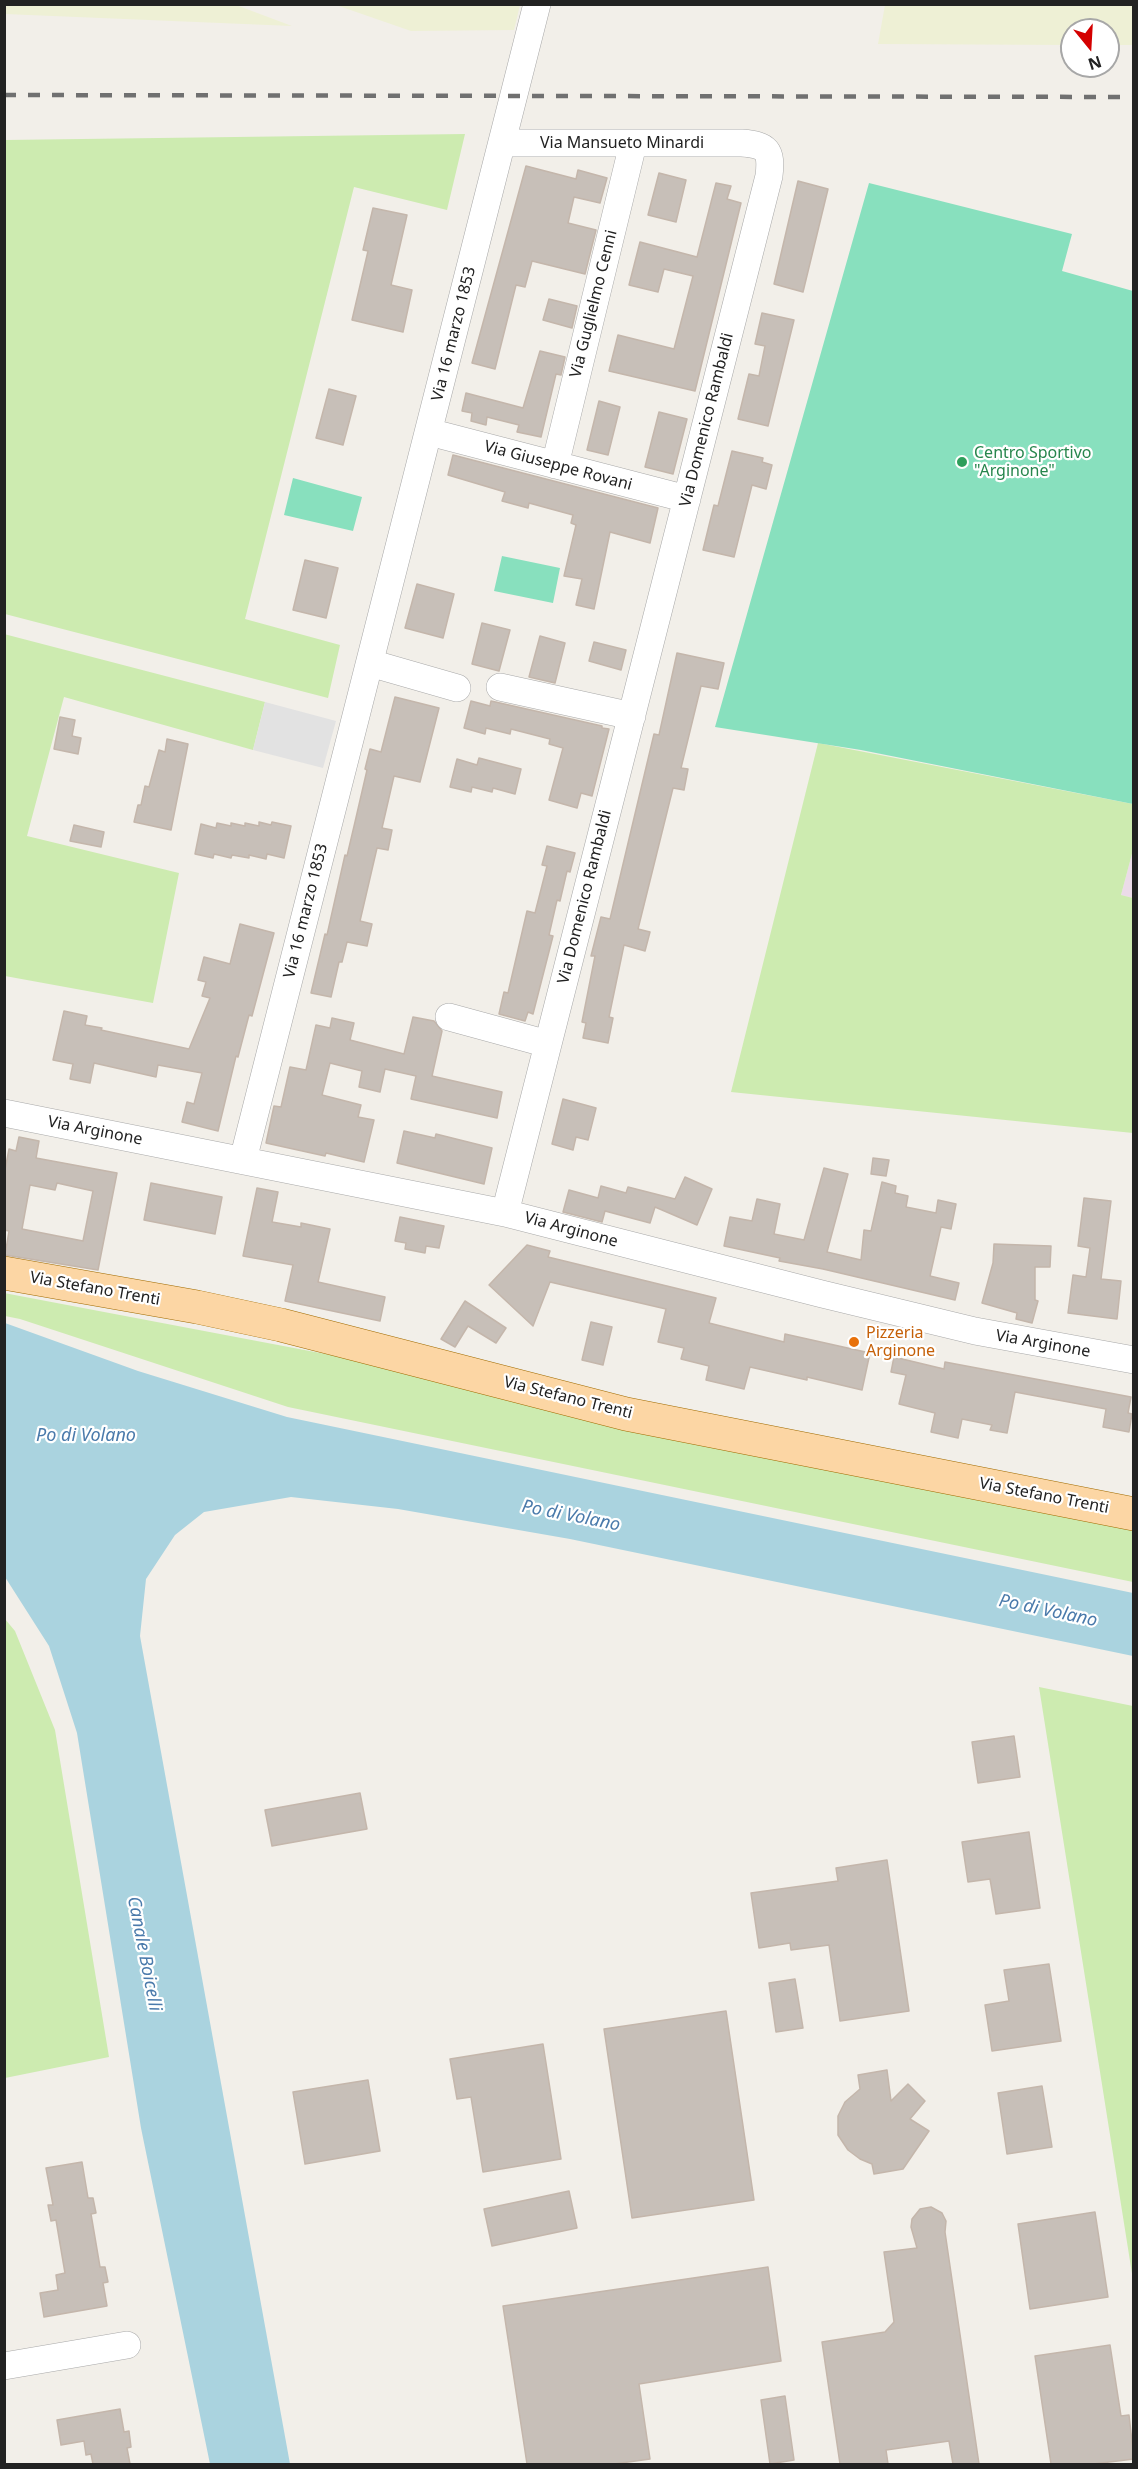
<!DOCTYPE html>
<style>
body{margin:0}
#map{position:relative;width:1138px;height:2469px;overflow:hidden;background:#f2efe9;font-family:"Noto Sans",sans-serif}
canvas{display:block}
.frame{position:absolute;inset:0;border:6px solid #222;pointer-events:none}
.north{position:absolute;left:1060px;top:18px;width:60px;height:60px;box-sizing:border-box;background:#fff;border:2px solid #a7a7a7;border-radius:50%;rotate:162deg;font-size:16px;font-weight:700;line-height:24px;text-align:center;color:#222}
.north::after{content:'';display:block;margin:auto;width:21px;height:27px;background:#d40000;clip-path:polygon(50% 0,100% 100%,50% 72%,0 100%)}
</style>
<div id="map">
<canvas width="1138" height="2469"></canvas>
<div class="frame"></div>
<div class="north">N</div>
</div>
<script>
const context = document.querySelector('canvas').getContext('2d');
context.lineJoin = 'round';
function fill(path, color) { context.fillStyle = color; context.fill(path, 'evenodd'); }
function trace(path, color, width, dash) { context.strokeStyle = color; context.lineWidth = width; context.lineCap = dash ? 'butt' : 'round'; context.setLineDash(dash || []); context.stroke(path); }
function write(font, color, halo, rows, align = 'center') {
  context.font = font + ' "Noto Sans",sans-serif'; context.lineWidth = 4.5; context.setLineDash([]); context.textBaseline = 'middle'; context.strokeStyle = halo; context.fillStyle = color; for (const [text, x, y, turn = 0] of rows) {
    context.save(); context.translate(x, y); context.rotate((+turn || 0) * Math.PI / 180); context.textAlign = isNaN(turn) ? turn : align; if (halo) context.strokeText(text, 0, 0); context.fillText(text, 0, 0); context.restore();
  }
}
fill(new Path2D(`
 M1133 850V898L1121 895Z`), '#ebdbe8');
fill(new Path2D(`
 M5 4 236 5 292 26 5 14Z
 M336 5H520L514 30 411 31Z
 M885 5H1133V45H1108V30H1072V45L878 44Z`), '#eef0d5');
fill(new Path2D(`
 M465 134 447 210 354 187 245 619 340 645 328 698 5 614V140Z
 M4 634 265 702 253 750 64 697 27 836 179 873 153 1003 5 976Z
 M818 743 1133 804V850L1121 895 1133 898V1133L731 1092Z
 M4 1293 336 1356 1133 1529V1582L288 1407 20 1319 5 1316Z
 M5 1619 15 1631 55 1730 109 2057 5 2078Z
 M1039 1687 1133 1706V2280Z`), '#cdebb0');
fill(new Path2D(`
 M869 183 1072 234 1062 271 1133 291V804L861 750 715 727Z
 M293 478 362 497 353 531 284 515Z
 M502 556 560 568 553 603 494 591Z`), '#88e0be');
fill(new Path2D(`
 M265 702 336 721 323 768 253 750Z`), '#e2e2e2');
fill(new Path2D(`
 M5 1323 138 1371 287 1417 1133 1593V1656L570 1539 398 1509 291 1497 204 1512 175 1535 146 1579 140 1636 290 2464H210L141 2128 77 1733 49 1646 5 1577Z`), '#aad3df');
const building = new Path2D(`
 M526 166 576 179 578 170 607 178 600 203 574 197 568 223 596 230 585 274 532 261 525 287 516 285 495 369 472 363Z
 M659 173 686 180 676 222 648 215Z
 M798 181 828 189 803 292 774 284Z
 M716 183 731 186 727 199 741 203 695 391 609 371 618 335 674 349 693 276 664 269 658 292 629 285 640 242 697 257Z
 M373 208 407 215 391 285 412 290 403 332 352 320 368 251 363 250Z
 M549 299 577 306 572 328 543 320Z
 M762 313 794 320 768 426 738 419 749 374 759 376 765 346 755 344Z
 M540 351 565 357 561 375 556 374 541 437 517 432 519 425 487 417 486 425 471 421 472 413 462 411 466 393 523 408Z
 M329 389 356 396 343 445 316 438Z
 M599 401 620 407 608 455 587 450Z
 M659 412 687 419 673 474 645 467Z
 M732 451 763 458 762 462 772 465 766 489 752 485 734 557 703 550 714 505 718 506Z
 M453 455 658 508 650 543 610 532 594 609 576 605 582 579 564 576 576 525 571 523 573 515 529 503 528 508 502 501 505 492 448 475Z
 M305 560 338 568 326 618 293 610Z
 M417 584 454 594 443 638 405 628Z
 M482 623 510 630 499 671 472 664Z
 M540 636 565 643 555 683 529 677Z
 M594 642 626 650 621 670 589 661Z
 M677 653 724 663 718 689 701 686 681 768 688 769 684 790 673 788 638 929 650 932 645 951 624 945 609 1017 613 1018 608 1043 583 1038 586 1023 582 1022 595 956H591L601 917 610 919 654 734 659 735Z
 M395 697 439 708 420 782 394 776 382 828 392 830 388 850 377 848 360 921 372 924 367 946 347 942 342 962H339L331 997 311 993 325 934 327 935 345 855 347 856 355 822 367 770 365 769 370 749 381 752Z
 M471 701 490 706 491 701 602 726V728L609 729 592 796 581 793 577 808 549 800 563 748 549 744 550 739 511 729 510 734 486 728 485 734 464 728Z
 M60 717 75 720 72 736 81 738 78 754 54 749Z
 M167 739 188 744 171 830 134 822 138 805H141L145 786 149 787 159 750 165 752Z
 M479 758 521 769 515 794 493 788 492 792 472 787 471 792 450 787 457 759 477 765Z
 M259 822 271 825 272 822 291 826 284 858 267 854 266 859 249 855V858L232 855 231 858 214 854 213 858 195 854 201 824 216 828 217 823 231 826V823L245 826V823L259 826Z
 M74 825 104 832 101 847 70 841Z
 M547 846 575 853 570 872 567 871 560 901 557 900 549 935 553 936 533 1014 528 1012 525 1021 499 1014 504 992 508 993 527 911 535 913 547 866 542 865Z
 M240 924 274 933 252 1016 249 1015 238 1057 236 1056 218 1131 182 1122 187 1102 194 1104 202 1073 158 1065 156 1077 94 1063 90 1083 70 1079 73 1064 53 1060 64 1011 87 1016 85 1025 102 1028 101 1030 189 1049 210 998 202 996 206 982 198 980 204 957 230 964Z
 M413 1017 434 1021 442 1031 432 1076 502 1092 497 1118 411 1099 416 1076 385 1069 380 1092 359 1087 362 1071 330 1063 322 1095 361 1105 358 1117 374 1120 364 1162 326 1153 325 1156 266 1143 274 1106 281 1107 290 1067 306 1070 316 1025 330 1028 332 1018 354 1023 350 1040 404 1054Z
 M563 1099 596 1108 588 1140 576 1137 573 1150 552 1144Z
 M404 1131 435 1138 436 1134 492 1148 484 1184 397 1163Z
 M19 1137 39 1141 36 1158 117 1173 98 1270 5 1255 9 1231 4 1230V1175L9 1149 16 1151ZM57 1183 93 1191 83 1241 22 1229 30 1185 55 1190Z
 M873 1158 889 1160 886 1176 871 1174Z
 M824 1168 848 1174 827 1252 861 1260 864 1230 871 1231 882 1182 896 1186 895 1193 908 1196 906 1207 936 1213 938 1200 956 1204 951 1229 941 1227 930 1276 959 1283 955 1300 823 1269 779 1261 780 1258 724 1246 730 1217 752 1221 757 1199 780 1204 774 1234 804 1240Z
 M685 1177 712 1189 697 1225 655 1207 650 1223 605 1211 602 1222 563 1212 569 1190 598 1198 601 1186 626 1193 628 1187 675 1199Z
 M151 1183 222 1197 215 1234 144 1220Z
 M257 1188 278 1192 272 1222 301 1227V1223L330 1229 318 1282 385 1297 380 1321 285 1301 293 1265 243 1256Z
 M1084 1198 1111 1201 1101 1279 1121 1281 1117 1319 1068 1313 1073 1275 1086 1277 1090 1248 1078 1246Z
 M400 1217 444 1226 439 1248 426 1246 425 1253 405 1249 406 1243 395 1241Z
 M994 1244 1051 1246 1050 1267H1035V1300L1038 1301 1032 1323 1016 1319 1017 1313 982 1303 993 1263Z
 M527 1245 550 1251 548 1257 716 1298 709 1323 784 1342 785 1334 870 1353 862 1390 807 1377V1380L750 1367 744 1389 706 1380 709 1366 681 1359 684 1348 658 1342 666 1309 550 1282 533 1326 489 1285Z
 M465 1301 506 1328 496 1343 468 1326 455 1347 441 1339Z
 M591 1322 612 1327 603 1365 582 1360Z
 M894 1357 944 1369 945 1362 1131 1397 1128 1413 1132 1414 1129 1432 1103 1427 1106 1409 1015 1392 1007 1433 990 1430 992 1425 962 1419 958 1438 931 1432 935 1413 899 1404 906 1375 891 1372Z
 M1014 1736 1020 1777 978 1783 972 1742Z
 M360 1793 367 1829 272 1846 265 1810Z
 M1029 1832 1040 1908 996 1914 990 1879 968 1882 962 1842Z
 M887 1860 909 2011 840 2021 829 1945 791 1950 790 1943 759 1948 751 1893 838 1881 836 1868Z
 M1049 1964 1061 2041 992 2051 985 2005 1009 2001 1004 1970Z
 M795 1979 803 2028 776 2032 769 1983Z
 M726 2011 754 2200 632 2218 604 2029Z
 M543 2044 561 2159 483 2172 471 2097 457 2099 450 2059Z
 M887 2070 891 2101 908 2084 925 2101 910 2119 929 2131 903 2169 874 2174 872 2164 860 2159 848 2150 838 2135V2116L845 2102 860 2089 858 2075Z
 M368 2080 380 2151 305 2164 293 2092Z
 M1042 2086 1052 2147 1007 2154 998 2093Z
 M82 2162 88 2198H93L96 2213 91 2214 100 2267H105L108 2282 103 2283 107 2306 44 2317 40 2293 58 2290 56 2275 65 2273 56 2220 51 2221 48 2205H53L46 2168Z
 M569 2191 577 2228 492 2246 484 2209Z
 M931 2207 942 2213 946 2221 945 2232 979 2464H953L949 2441 886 2450 888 2464H840L822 2342 885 2332 894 2322 884 2252 917 2248 911 2227 912 2219 920 2209Z
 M1095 2212 1108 2297 1030 2309 1018 2224Z
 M768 2267 781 2361 639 2384 650 2459 614 2464H527L503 2306Z
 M1110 2345 1121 2416 1129 2415 1134 2459 1093 2464H1051L1035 2356Z
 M785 2396 794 2460 770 2464 761 2400Z
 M120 2409 124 2432 129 2431 131 2447 127 2448 130 2464H93L91 2454 86 2455 84 2441 61 2445 57 2420Z`);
fill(building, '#c7bfb8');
trace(building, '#c4b6ab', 1.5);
const minor = new Path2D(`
 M503 143H742C767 145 772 150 769 176L505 1213
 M429 432 687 499
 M555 465 633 144
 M370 663 457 688
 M500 687 632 716
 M449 1017 548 1044
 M4 1113 505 1213 822 1294 975 1331 1134 1360
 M243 1160 537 4
 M4 2366 127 2345`);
const major = new Path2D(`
 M4 1273 197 1307 281 1325 626 1414 1134 1514`);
trace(minor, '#a9a9a9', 28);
trace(major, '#a06b00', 34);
trace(minor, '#fff', 27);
trace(major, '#fcd6a4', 33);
trace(new Path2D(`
 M4 95 1134 97`), '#707070', 4.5, [12, 12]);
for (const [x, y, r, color] of [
 [962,462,6,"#2e9e5b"],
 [854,1342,6,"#e8710a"]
]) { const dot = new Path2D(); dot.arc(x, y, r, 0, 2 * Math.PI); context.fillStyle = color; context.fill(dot); trace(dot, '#fff', 2); }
write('16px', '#222', '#fff', [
 ["Via Mansueto Minardi",622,143],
 ["Via Guglielmo Cenni",594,304,-76],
 ["Via 16 marzo 1853",454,334,-76],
 ["Via Domenico Rambaldi",707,420,-76],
 ["Via Giuseppe Rovani",558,466,15],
 ["Via Domenico Rambaldi",585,897,-76],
 ["Via 16 marzo 1853",306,911,-76],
 ["Via Arginone",95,1131,11],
 ["Via Arginone",571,1230,15],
 ["Via Stefano Trenti",95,1289,10],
 ["Via Arginone",1043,1344,10],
 ["Via Stefano Trenti",568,1398,14],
 ["Via Stefano Trenti",1044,1496,11]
]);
write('16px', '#27864d', '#fff', [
 ["Centro Sportivo",974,453],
 ["\"Arginone\"",974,471]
], 'left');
write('16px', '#c56008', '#fff', [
 ["Pizzeria",866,1333],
 ["Arginone",866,1351]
], 'left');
write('italic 18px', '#4a7aab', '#fff', [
 ["Po di Volano",86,1436],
 ["Po di Volano",571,1516,11],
 ["Po di Volano",1048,1611,12],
 ["Canale Boicelli",144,1954,79]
]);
</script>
